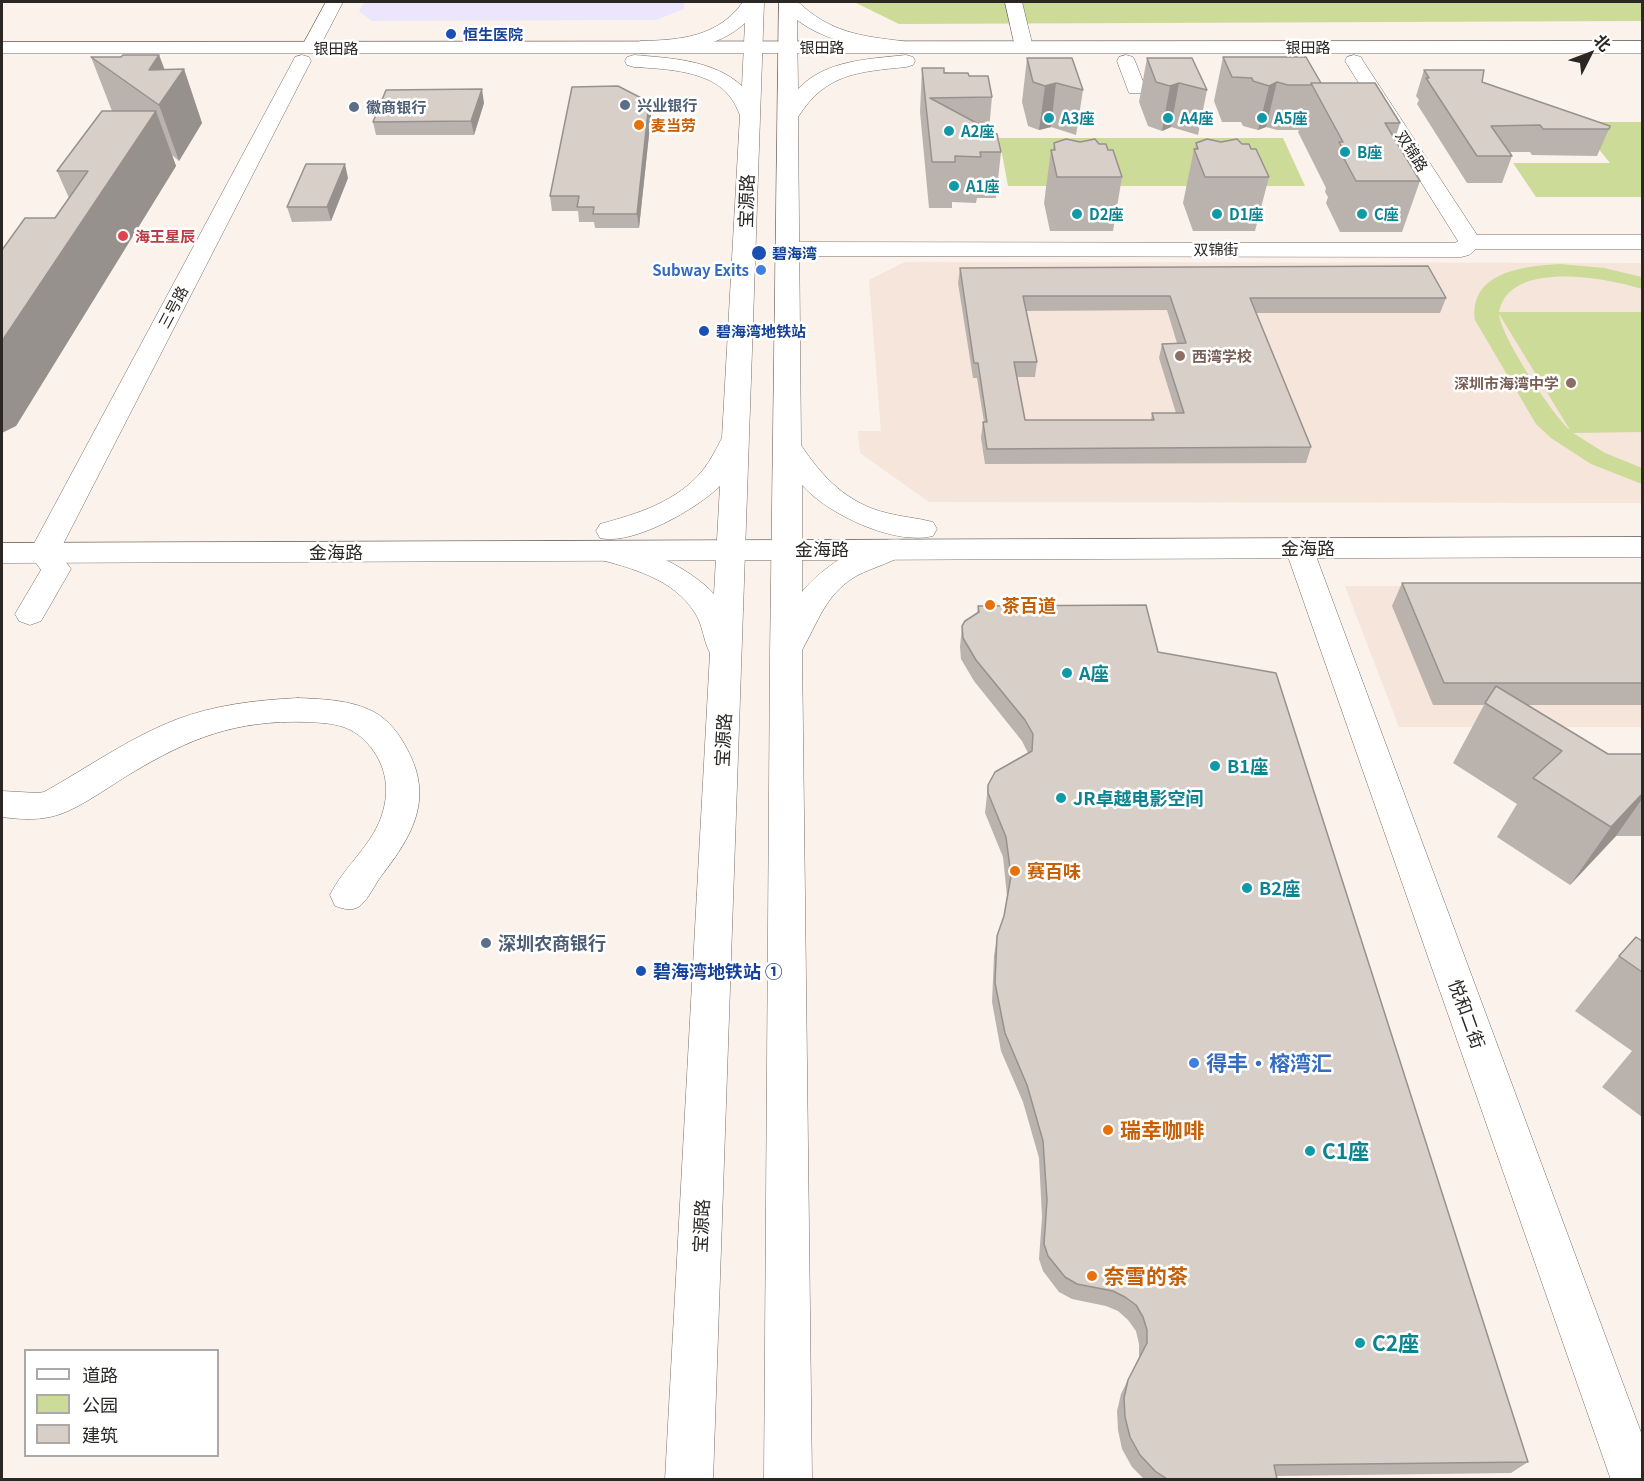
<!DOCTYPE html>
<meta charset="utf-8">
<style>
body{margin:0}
#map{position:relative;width:1644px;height:1481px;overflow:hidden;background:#fbf2ec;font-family:Georgia,"Noto Sans SC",serif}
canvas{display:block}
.frame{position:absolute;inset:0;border:3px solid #2a2725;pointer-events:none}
.legend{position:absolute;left:24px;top:1349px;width:195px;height:108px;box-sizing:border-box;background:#fff;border:2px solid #aaa9a8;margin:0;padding:8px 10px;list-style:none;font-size:18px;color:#2a2725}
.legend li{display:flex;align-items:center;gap:12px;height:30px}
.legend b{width:30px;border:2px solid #aaa9a8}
.north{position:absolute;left:1560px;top:24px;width:60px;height:60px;-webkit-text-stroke:4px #fff;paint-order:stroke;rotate:48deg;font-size:16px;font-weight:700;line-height:24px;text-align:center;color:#2a2725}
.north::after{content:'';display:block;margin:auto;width:21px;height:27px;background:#2a2725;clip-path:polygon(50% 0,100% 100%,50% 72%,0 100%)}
</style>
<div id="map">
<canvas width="1644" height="1481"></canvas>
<div class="frame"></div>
<ul class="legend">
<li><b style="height:8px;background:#fff"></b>道路</li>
<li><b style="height:16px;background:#ccdb98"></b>公园</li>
<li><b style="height:16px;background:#d8cfc9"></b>建筑</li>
</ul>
<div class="north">北</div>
</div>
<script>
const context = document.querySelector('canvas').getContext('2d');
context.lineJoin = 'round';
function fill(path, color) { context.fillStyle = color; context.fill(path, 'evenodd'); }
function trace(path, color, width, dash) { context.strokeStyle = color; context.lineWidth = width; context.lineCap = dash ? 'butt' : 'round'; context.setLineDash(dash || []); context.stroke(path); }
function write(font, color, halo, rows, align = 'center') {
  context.font = font + ' Georgia,"Noto Sans SC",serif'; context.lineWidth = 5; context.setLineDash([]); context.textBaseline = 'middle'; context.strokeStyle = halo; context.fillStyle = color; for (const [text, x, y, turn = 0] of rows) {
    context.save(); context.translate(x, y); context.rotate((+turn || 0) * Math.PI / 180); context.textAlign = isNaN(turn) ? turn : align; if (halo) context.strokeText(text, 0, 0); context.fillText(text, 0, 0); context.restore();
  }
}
fill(new Path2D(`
 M905 262 1642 263V503L929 502 860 453 858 431H881L869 280Z
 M1345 586H1642V727H1399Z`), '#f5e5da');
fill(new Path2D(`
 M364 2H684V9L656 20 371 21 359 11Z`), '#ece6fc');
fill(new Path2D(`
 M854 2H1642V21L899 24Z
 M1577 122H1642V197H1536L1513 163H1610Z
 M999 138H1283L1305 186H1008Z
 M1560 264 1604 268 1642 277V289C1607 278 1509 259 1499 312H1642V432L1573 433 1605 453 1642 468V484L1591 464 1551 438 1536 424 1475 320C1469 272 1524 266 1560 264ZM1499 314 1570 430C1553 416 1500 335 1499 314Z`), '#ccdb98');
const street = new Path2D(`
 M326 2H343L317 52H303L301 48Z
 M1005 2H1022L1033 47 1031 51H1017L1015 47Z
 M302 55 309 57 311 61 59 552 71 569 41 621 30 625 19 621 15 614 41 570 29 553 293 61 295 57Z
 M1126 55 1133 57 1135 61 1146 89 1143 93H1129L1117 61 1119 57Z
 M1354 55 1361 57 1363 61 1477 235H1642V249H1476L1469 255 1461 257 787 256 779 254 776 249 779 244 787 242 1455 243 1458 241 1345 61 1347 57Z
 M1299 538 1309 541 1313 548 1642 1435V1480H1611L1285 548 1289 541Z
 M298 698C323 699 352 700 374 712 389 720 400 735 407 749 434 798 413 835 382 875 375 884 369 898 361 905 353 912 344 909 335 906L330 895C344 866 375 843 383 811 390 787 385 763 368 744 351 724 330 723 306 722 235 720 190 738 130 774 110 786 90 801 68 811 46 821 25 820 2 817V791L38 793 44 792C87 768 129 738 175 720 214 705 256 700 298 698Z`);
const secondary = new Path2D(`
 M1642 41V53H2V42Z
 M1642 537V557L2 563V543Z`);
const primary = new Path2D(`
 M743 2H764L713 1480H665L710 653C703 640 703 625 695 613 673 578 631 568 594 558L589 551 594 544C627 535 692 569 714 594L720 486C697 509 632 546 600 538L596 531 600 524C637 514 677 502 703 470 711 460 716 449 722 438L740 115C737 109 735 103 731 98 711 70 665 69 634 67L627 65 625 61 627 57 634 55C670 58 714 60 742 86L745 23C717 49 678 51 641 53L634 51 632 47 634 43 641 41C681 40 718 37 743 2Z
 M779 2H798C830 32 859 36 902 41L909 43 911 47 909 51 902 53C864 47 828 43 797 20L798 89C825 60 869 59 906 55L913 57 915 61 913 65 906 67C858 72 826 73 798 117L801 445C822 477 848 504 887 513 902 517 918 518 933 522L937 529 933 536C895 546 827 514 802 485V592C821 567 874 532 906 541L910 548C902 561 868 568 853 578 825 596 818 622 802 650L812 1480H764L770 656Z`);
trace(street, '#756d68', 1);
trace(secondary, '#756d68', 1);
trace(primary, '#756d68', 1);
fill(street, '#fff');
fill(secondary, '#fff');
fill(primary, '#fff');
fill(new Path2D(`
 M159 55 165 70 184 69 202 123 179 161 172 155 176 166 16 426 55 218 69 198 57 171 112 111 91 57H121Z
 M1223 57 1321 83 1400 123 1395 139 1420 181 1402 232H1340L1326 203 1328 197 1325 192 1326 188 1298 132 1299 130H1277L1266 127 1258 130 1243 126 1241 122H1222L1214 101Z
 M1027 58 1083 90 1076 135 1051 127 1039 130 1028 126 1022 102Z
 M1147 58 1207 90 1198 135 1171 127 1162 131 1148 126 1139 102Z
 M922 68 969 76 992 97 989 130 1001 152 996 198H977L976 203 952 202V208H929L920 112Z
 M1424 70 1482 82 1609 129 1597 156 1532 155 1530 152H1509L1512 156 1502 183H1467L1417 104 1419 100 1416 96Z
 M649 102 651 116 639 228H595L594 222H579L578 211H552L550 196Z
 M484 103 474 135H376L373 122Z
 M1080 142 1099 144 1108 150 1122 177 1113 231H1050L1044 203 1051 150H1053L1054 143Z
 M1221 142 1242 144 1251 149 1269 177 1255 231H1193L1183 203 1194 149H1195L1196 143Z
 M348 178 331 221 292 222 287 207Z
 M960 268 1446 298 1440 313H1256L1311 447 1306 463 985 464 981 438 983 422H984L977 378H973L958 283ZM1167 310 1177 343 1162 344 1159 358 1176 413H1152L1151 420H1025L1017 377H1035L1037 362 1026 311Z
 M1402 583H1642V705H1527L1608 754H1642V836H1616L1570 885 1497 837 1517 804 1453 763 1484 705H1433L1392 606Z
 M978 606 1158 652 1528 1462 1511 1473 1276 1476 1277 1479H1144L1132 1467 1122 1449 1118 1430 1117 1411 1121 1394 1139 1357V1344L1136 1331 1128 1320 1118 1311 1106 1306 1072 1299 1059 1292 1043 1271 1039 1259 1042 1217 1039 1158 1023 1102 1001 1051 992 1002 994 956 997 936 1004 918 1007 896 1003 857 985 813 988 785 1028 753 1022 741 974 681 961 659 960 647 962 626 977 614Z
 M1642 941V1117L1602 1087 1632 1051 1575 1011 1619 956Z`), '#bab2ad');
fill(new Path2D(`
 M159 55 171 88 184 69 202 123 179 161 159 105 149 70Z
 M1277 82 1266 127 1258 130 1269 86Z
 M1056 83 1051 127 1039 130 1045 86Z
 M1179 83 1171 127 1162 131 1170 86Z
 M482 89 484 103 474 135 471 121Z
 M649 102 651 116 639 228 637 214Z
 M156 111 176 166 16 426 2 433V341Z
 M345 164 348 178 331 221 327 207Z
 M1642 794V799L1616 836 1570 885 1611 827Z`), '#97918d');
const building = new Path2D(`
 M123 55H159L149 70 184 69 159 105 91 57H121Z
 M1223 57H1306L1321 83H1311V85H1288L1277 82 1269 86 1253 81 1252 78 1232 77Z
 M1027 58H1072L1083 90 1056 83 1045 86 1033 82Z
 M1147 58H1192L1207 90 1179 83 1170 86 1156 82Z
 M922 68H944V73H968L969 76H988L992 97 930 98 997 134 1001 152H980L981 157 955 156V162H932Z
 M1424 70H1484L1482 82 1610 126 1609 129H1543L1540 125 1491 126 1512 156H1477L1426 78H1429Z
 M1311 83H1375L1400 123H1385L1420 181H1356L1341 153H1345L1339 142H1343Z
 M618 86 649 102 637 214H593L594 207H577L579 196H550L572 87Z
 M482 89 471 121 373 122 386 90Z
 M102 111H156L2 341V250L25 218H55L88 171H57Z
 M1066 139 1080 142 1095 139 1099 144H1106L1108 150H1113L1122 177H1057L1051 150H1055L1054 143Z
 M1207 139 1221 142 1237 139 1242 144H1249L1251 149H1256L1269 177H1205L1194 149H1198L1196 143Z
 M306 164H345L327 207H287Z
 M1428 266 1446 298H1250L1311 447 987 449 983 422H987L978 363H974L960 268ZM1023 296H1170L1186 343 1162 344 1184 413H1152L1154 420H1025L1014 362H1037Z
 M1402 583H1642V683H1444Z
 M1146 605 1158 652 1276 673 1528 1462 1274 1465 1277 1479H1167L1155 1471 1140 1455 1130 1437 1125 1417 1124 1398 1128 1380 1147 1343V1330L1143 1317 1136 1305 1125 1297 1113 1291 1077 1284 1065 1277 1048 1256 1044 1244 1047 1200 1043 1141 1027 1085 1005 1033 995 983 997 936 1004 916 1011 876 1006 837 988 793V785L995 772 1032 751 1033 734 1025 720 976 660 963 638 962 626 965 621 979 612 978 606Z
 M1496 686 1608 754H1642V794L1611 827 1533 778 1562 751 1485 703Z
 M1636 937 1642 941V972L1619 956Z`);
fill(building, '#d8cfc9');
trace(building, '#97918d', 1.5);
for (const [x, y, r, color] of [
 [451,34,6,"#1a4fb4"],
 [625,105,6,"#5c6f8a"],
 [354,107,6,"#5c6f8a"],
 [1049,118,6,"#0f9aa8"],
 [1168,118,6,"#0f9aa8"],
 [1262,118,6,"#0f9aa8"],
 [639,125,6,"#e8710a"],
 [949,131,6,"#0f9aa8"],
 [1345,152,6,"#0f9aa8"],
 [954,186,6,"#0f9aa8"],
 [1077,214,6,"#0f9aa8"],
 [1217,214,6,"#0f9aa8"],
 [1362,214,6,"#0f9aa8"],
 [123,236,6,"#e0444e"],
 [759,253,8,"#1a4fb4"],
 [761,270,6,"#3f7fe0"],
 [704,331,6,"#1a4fb4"],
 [1180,356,6,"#8d6e63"],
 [1571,383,6,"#8d6e63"],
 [990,605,6,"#e8710a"],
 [1067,673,6,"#0f9aa8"],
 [1215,766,6,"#0f9aa8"],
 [1061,798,6,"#0f9aa8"],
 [1015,871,6,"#e8710a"],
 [1247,888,6,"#0f9aa8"],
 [486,943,6,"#5c6f8a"],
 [641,971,6,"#1a4fb4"],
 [1194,1063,6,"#3f7fe0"],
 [1108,1130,6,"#e8710a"],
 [1310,1151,6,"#0f9aa8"],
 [1092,1276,6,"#e8710a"],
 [1360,1343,6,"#0f9aa8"]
]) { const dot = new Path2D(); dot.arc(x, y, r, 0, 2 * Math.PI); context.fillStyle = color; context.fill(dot); trace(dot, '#fff', 2); }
write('bold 15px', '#164399', '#fff', [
 ["恒生医院",463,34],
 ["碧海湾",772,253],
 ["碧海湾地铁站",716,331]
], 'left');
write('15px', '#2a2725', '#fff', [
 ["银田路",822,47],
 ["银田路",1308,47],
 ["银田路",336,48],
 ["双锦路",1412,151,57],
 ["双锦街",1216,249],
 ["三号路",173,307,-62]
]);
write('bold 15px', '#4e5e75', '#fff', [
 ["兴业银行",637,105],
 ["徽商银行",366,107]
], 'left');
write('bold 15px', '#0d838f', '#fff', [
 ["A3座",1061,118],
 ["A4座",1180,118],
 ["A5座",1274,118],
 ["A2座",961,131],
 ["B座",1357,152],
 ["A1座",966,186],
 ["D2座",1089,214],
 ["D1座",1229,214],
 ["C座",1374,214]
], 'left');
write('bold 15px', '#c56008', '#fff', [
 ["麦当劳",651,125]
], 'left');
write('bold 15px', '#be3a42', '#fff', [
 ["海王星辰",135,236]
], 'left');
write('bold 15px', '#366cbe', '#fff', [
 ["Subway Exits",749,270]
], 'right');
write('bold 15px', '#785e54', '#fff', [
 ["西湾学校",1192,356],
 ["深圳市海湾中学",1559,383,"right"]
], 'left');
write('18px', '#2a2725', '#fff', [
 ["宝源路",746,201,-88],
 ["金海路",1308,548],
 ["金海路",822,549],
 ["金海路",336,552],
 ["宝源路",723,740,-87],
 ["悦和二街",1467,1014,70],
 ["宝源路",701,1226,-87]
]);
write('bold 18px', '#c56008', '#fff', [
 ["茶百道",1002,605],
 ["赛百味",1027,871]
], 'left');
write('bold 18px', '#0d838f', '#fff', [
 ["A座",1079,673],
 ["B1座",1227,766],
 ["JR卓越电影空间",1073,798],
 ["B2座",1259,888]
], 'left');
write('bold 18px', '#4e5e75', '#fff', [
 ["深圳农商银行",498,943]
], 'left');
write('bold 18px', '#164399', '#fff', [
 ["碧海湾地铁站 ①",653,971]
], 'left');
write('bold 21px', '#366cbe', '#fff', [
 ["得丰·榕湾汇",1206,1063]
], 'left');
write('bold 21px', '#c56008', '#fff', [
 ["瑞幸咖啡",1120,1130],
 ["奈雪的茶",1104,1276]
], 'left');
write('bold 21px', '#0d838f', '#fff', [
 ["C1座",1322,1151],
 ["C2座",1372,1343]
], 'left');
</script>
